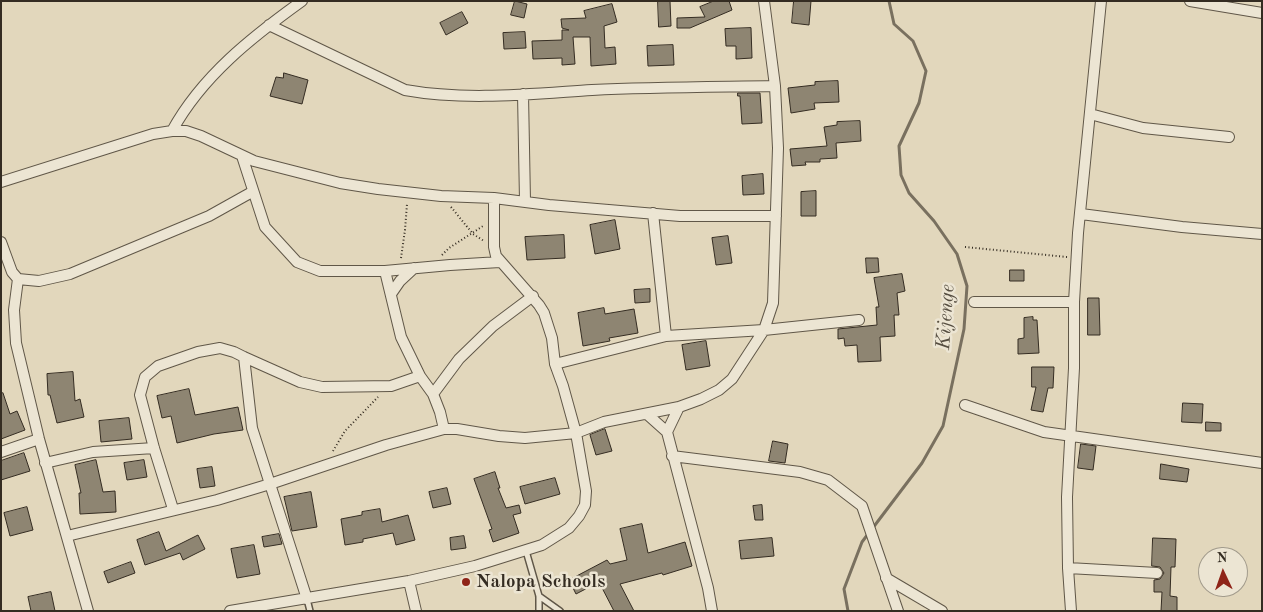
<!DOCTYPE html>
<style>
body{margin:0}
#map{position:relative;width:1263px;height:612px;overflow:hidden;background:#e2d7bc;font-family:"Old Standard TT",serif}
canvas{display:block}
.frame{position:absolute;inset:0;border:2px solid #342c22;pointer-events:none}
.north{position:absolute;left:1198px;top:547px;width:50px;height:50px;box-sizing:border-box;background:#ece5d3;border:1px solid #a29b8c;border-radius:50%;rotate:357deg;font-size:14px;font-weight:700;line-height:20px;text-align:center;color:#342c22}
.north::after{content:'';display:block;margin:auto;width:18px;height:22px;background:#8f2418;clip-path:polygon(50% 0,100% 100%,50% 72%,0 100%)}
</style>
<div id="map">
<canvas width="1263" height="612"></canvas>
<div class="frame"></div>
<div class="north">N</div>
</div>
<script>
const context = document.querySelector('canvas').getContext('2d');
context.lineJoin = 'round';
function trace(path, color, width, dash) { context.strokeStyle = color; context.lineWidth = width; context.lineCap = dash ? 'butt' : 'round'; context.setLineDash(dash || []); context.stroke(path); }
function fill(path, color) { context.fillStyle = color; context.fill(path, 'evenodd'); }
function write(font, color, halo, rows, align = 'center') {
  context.font = font + ' "Old Standard TT",serif'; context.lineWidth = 5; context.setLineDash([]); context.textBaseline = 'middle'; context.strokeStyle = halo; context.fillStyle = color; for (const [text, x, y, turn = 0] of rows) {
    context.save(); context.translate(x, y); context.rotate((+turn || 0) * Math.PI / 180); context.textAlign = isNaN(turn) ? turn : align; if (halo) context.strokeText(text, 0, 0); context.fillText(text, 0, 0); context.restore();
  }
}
trace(new Path2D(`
 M872 529 922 463 943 426 964 329 967 286 957 254 934 221 909 193 901 175 899 146 919 103 926 71 913 41 894 24 889 1
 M848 611 844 589 862 542 868 534`), '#79705f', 3);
const building = new Path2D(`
 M515 1 527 4 524 18 511 15Z
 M658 1H670L671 26 659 27Z
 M714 1H729L732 10 690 28H677V18L705 17 700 7Z
 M794 1H811L809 25 792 23Z
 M612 4 617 22 604 26 605 48 615 47 616 64 591 66 590 37H573L575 64 562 65V58L533 59 532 41 562 40V30H569L562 28 561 19 586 18 584 11Z
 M462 12 468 23 446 35 440 23Z
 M751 28 752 58 736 59V46H726L725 29Z
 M525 32 526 48 504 49 503 33Z
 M673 45 674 65 648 66 647 46Z
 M284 73 308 80 302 104 270 96 276 77 283 78Z
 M838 81 839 102 814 103 815 109 791 113 788 88 815 85V82Z
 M738 93H760L762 123 742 124 740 96H738Z
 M860 121 861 141 836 143 837 158 820 159V162H805L806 165 792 166 790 149 827 146 824 127 837 125V122Z
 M763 174 764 194 743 195 742 176Z
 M816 191V216H801V192Z
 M615 220 620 249 595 254 590 225Z
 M564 235 565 258 527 260 525 237Z
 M728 236 732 263 716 265 712 238Z
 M866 258H878L879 272 867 273Z
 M1010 270H1024V281H1010Z
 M902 274 905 291 897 293 899 315H894L895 336 880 337 881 361 858 362 857 345 845 346 844 338 838 339V329L877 325 876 307H879L874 278Z
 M650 289V302L635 303 634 290Z
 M1088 298H1099L1100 335H1088Z
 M604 308 605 314 634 309 638 333 609 338 610 341 583 346 578 313Z
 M1033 317V320H1037L1039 353 1018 354V339L1024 338V318Z
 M706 341 710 366 686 370 682 345Z
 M1032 367H1054L1053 388H1048L1043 412 1031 410 1036 387H1032Z
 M73 372 75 401 80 399 84 417 57 423 50 395H48L47 374Z
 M189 389 195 415 238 407 243 430 214 434 177 443 171 416 162 418 157 396Z
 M3 393 10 414 17 411 25 430 1 439V394Z
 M1183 403 1203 404 1202 423 1182 422Z
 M129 418 132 439 101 442 99 421Z
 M1206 422 1221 423V431H1206Z
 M605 429 612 451 596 455 590 435Z
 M773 441 788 444 785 463 769 461Z
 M1081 444 1096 446 1093 470 1078 468Z
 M24 453 30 471 1 480V461Z
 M96 460 103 492 115 491 116 512 80 514 79 493H81L75 465Z
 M144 460 147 477 127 480 124 463Z
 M1161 464 1189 469 1187 482 1160 479Z
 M212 467 215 486 200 488 197 469Z
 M495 472 500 488H498L506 508 519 505 521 513 513 515 519 533 493 542 489 530 492 529 474 479Z
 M555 478 560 494 525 504 520 487Z
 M447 488 451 504 433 508 429 492Z
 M311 492 317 527 292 531 284 497Z
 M762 505 763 520H755L753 506Z
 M27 507 33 530 10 536 4 513Z
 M380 509 382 522 408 515 415 540 396 545 393 533 363 539V542L345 545 341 519 362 515V512Z
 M642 524 648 553 685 542 692 566 663 575 662 573 620 584 634 611H614L599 582 576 594 569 580 607 560 610 564 627 560 620 529Z
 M159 532 166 551 198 535 205 549 183 560 180 553 145 565 137 540Z
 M279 534 282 544 264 547 262 537Z
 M464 536 466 548 451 550 450 538Z
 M772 538 774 556 741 559 739 541Z
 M1153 538 1176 539 1175 567H1171L1170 596 1177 597V611H1161L1162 592H1154V580L1160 579 1164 573 1160 567 1152 566Z
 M254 545 260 574 237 578 231 549Z
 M131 562 135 573 108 583 104 572Z
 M51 592 55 611H31L28 597Z`);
fill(building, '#8e8572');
trace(building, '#342c22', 1);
const service = new Path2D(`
 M526 551 539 596V611
 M539 596 560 611
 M307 599 310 611`);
const minor = new Path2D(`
 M1190 1 1262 13
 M269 25 405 90C466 101 530 94 592 90 653 87 714 87 775 86
 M523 94 525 201
 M1090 114 1143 128 1229 137
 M172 131C202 76 252 37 302 1
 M242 156 265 227 297 262 320 271H385L450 265 500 262
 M1 182 153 134 172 131H186L201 136 254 161 340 183 378 189 441 196 494 198 549 205 680 216H776
 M653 213 666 336
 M1081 214 1182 227 1262 234
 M1 242 12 272 18 279 39 281 70 274 209 216 252 192
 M385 271 401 337 420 376 433 394 440 412 444 429
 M18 279 14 310 16 343 39 439 88 611
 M391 294 400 281 414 268
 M974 302H1074
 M244 357 252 428 307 599
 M555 364 666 336 764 330 859 320
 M433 394 459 359 493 326 533 296
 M965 405 1044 432 1262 463
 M648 415 667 432 708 588 712 611
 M667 432 679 407
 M1 452 39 439
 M672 456 800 472 828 480 862 506 898 611
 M45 463 93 452 154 448
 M173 509 154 448 140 395 145 377 158 366 198 352 220 348 234 352 244 357 300 382 322 387 391 386 420 376
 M67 536 217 500 270 484 386 445 444 429H457L499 436 525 438 576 433 604 422 679 407 701 399 719 390 732 379 764 330 773 303 778 148 775 86 764 1
 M1068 568 1157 573
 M886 578 942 611
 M409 581 416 611
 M230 611 409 581 475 566 542 545 569 528 579 516 585 505 586 491 576 433 563 386 555 364 552 338 544 313 539 305 496 256 494 247V198
 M1071 611 1068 568 1067 497 1074 368V302L1078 233 1101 1`);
trace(service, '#605748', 8);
trace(minor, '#605748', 12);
trace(new Path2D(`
 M451 207 473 234 484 241
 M965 247 1067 257
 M442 255 449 248 483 226
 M401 258 405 230 407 204
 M333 451 345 431 378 397`), '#342c22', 2, [1, 2.5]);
trace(service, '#ece5d3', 5);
trace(minor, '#ece5d3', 10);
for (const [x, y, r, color] of [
 [466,582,5,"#8f2418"]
]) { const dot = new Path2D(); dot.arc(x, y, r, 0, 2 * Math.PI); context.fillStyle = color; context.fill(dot); trace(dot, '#ece5d3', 2); }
write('bold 19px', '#342c22', '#ece5d3', [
 ["Nalopa Schools",476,582]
], 'left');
write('italic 20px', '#564e41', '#ece5d3', [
 ["Kijenge",946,317,-86]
]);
</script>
